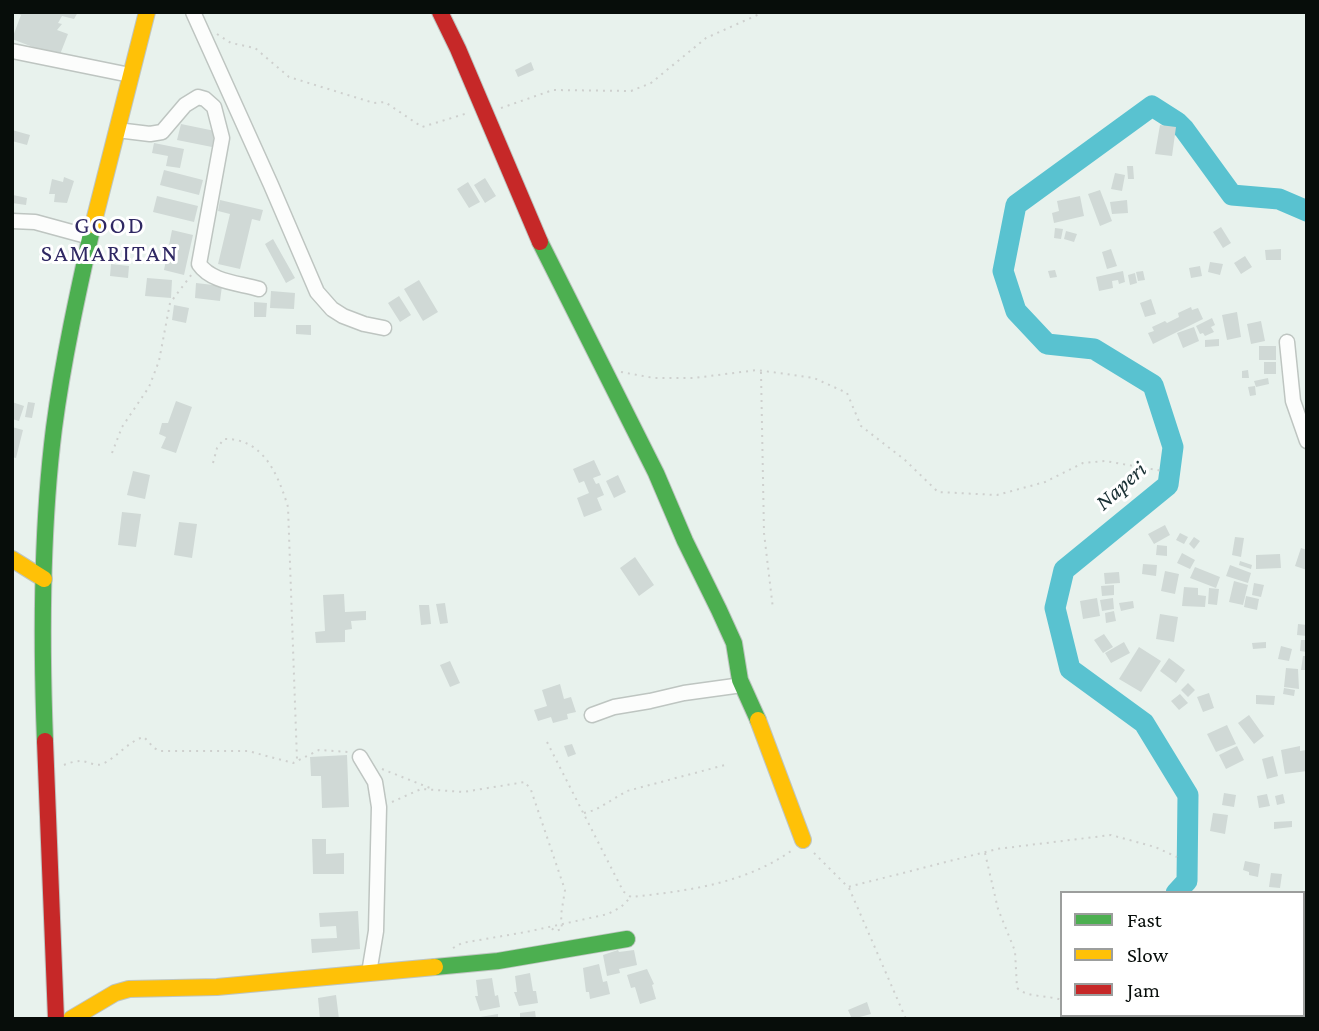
<!DOCTYPE html>
<style>
body{margin:0}
#map{position:relative;width:1319px;height:1031px;overflow:hidden;background:#e8f2ed;font-family:"Crimson Pro",serif}
canvas{display:block}
.frame{position:absolute;inset:0;border:14px solid #070d0a;pointer-events:none}
.legend{position:absolute;left:1060px;top:891px;width:245px;height:126px;box-sizing:border-box;background:#fff;border:2px solid #9c9e9d;margin:0;padding:9px 12px;list-style:none;font-size:21px;color:#070d0a}
.legend li{display:flex;align-items:center;gap:14px;height:35px}
.legend b{width:35px;border:2px solid #9c9e9d}
</style>
<div id="map">
<canvas width="1319" height="1031"></canvas>
<div class="frame"></div>
<ul class="legend">
<li><b style="height:9px;background:#4caf50"></b>Fast</li>
<li><b style="height:9px;background:#ffc107"></b>Slow</li>
<li><b style="height:9px;background:#c62828"></b>Jam</li>
</ul>
</div>
<script>
const context = document.querySelector('canvas').getContext('2d');
context.lineJoin = 'round';
function trace(path, color, width, dash) { context.strokeStyle = color; context.lineWidth = width; context.lineCap = dash ? 'butt' : 'round'; context.setLineDash(dash || []); context.stroke(path); }
function fill(path, color) { context.fillStyle = color; context.fill(path, 'evenodd'); }
function write(font, color, halo, rows, align = 'center') {
  context.font = font + ' "Crimson Pro",serif'; context.lineWidth = 6; context.setLineDash([]); context.textBaseline = 'middle'; context.strokeStyle = halo; context.fillStyle = color; for (const [text, x, y, turn = 0] of rows) {
    context.save(); context.translate(x, y); context.rotate((+turn || 0) * Math.PI / 180); context.textAlign = isNaN(turn) ? turn : align; if (halo) context.strokeText(text, 0, 0); context.fillText(text, 0, 0); context.restore();
  }
}
trace(new Path2D(`
 M1176 893 1187 881 1188 795 1144 723 1070 669 1055 608 1064 570 1168 485 1173 447 1153 385 1094 349 1047 344 1016 311 1003 271 1016 205 1152 106 1177 122 1184 129 1232 195 1279 199 1307 211
 M1226 1015 1227 1019`), '#59c2d0', 21);
fill(new Path2D(`
 M15 12H78L74 19 62 16 58 23 62 24 57 30 68 34 59 57 12 39 21 15Z
 M531 62 534 70 518 77 515 70Z
 M181 124 215 131 212 147 177 140Z
 M1160 125 1176 127 1172 156 1155 154Z
 M12 130 30 135 27 145 12 141Z
 M154 143 184 149 180 168 166 166 168 156 152 153Z
 M1127 166H1133L1134 179H1128Z
 M164 170 203 180 199 195 160 185Z
 M1115 173 1125 175 1122 191 1111 189Z
 M64 177 74 181 67 203 54 202 55 194H49L52 179 63 182Z
 M485 178 496 196 485 203 474 185Z
 M468 182 480 202 469 208 457 189Z
 M1100 190 1112 221 1100 226 1088 194Z
 M13 195 27 198 26 205 12 203Z
 M157 196 198 206 194 222 153 212Z
 M1080 196 1084 216 1054 223 1052 213 1059 211 1057 201Z
 M220 200 263 210 260 221 252 219 240 269 218 264 230 214 218 211Z
 M1127 200 1128 213 1112 214 1110 202Z
 M1221 227 1231 243 1223 248 1213 232Z
 M1055 228 1063 229 1061 239 1054 238Z
 M172 230 193 235 184 275 164 270Z
 M1066 231 1077 234 1074 242 1064 239Z
 M273 239 295 278 286 283 265 244Z
 M1111 249 1117 266 1107 269 1102 252Z
 M1281 249V260H1266L1265 250Z
 M1245 256 1252 267 1241 274 1234 263Z
 M1210 262 1223 264 1220 275 1208 272Z
 M111 264 129 266 128 278 110 276Z
 M1200 266 1202 276 1191 278 1189 268Z
 M1055 270 1057 277 1050 278 1048 271Z
 M1123 271 1125 282 1119 284 1118 280 1112 281 1113 288 1099 291 1096 277Z
 M1143 271 1145 280 1138 281 1136 272Z
 M1135 273 1137 283 1130 285 1128 275Z
 M147 278 172 280 171 298 145 296Z
 M419 280 438 312 423 321 404 289Z
 M196 283 222 286 220 301 195 298Z
 M271 291 295 293 294 309 270 308Z
 M399 296 411 315 400 322 388 303Z
 M1151 299 1156 314 1145 317 1140 303Z
 M254 302 267 303 266 317H254Z
 M174 305 189 308 186 323 172 320Z
 M1191 307 1192 310 1198 308 1203 319 1153 344 1148 333 1154 331 1152 327 1165 321 1167 323 1179 317 1178 313Z
 M1237 312 1241 337 1227 340 1222 315Z
 M1212 318 1215 325 1211 327 1214 332 1205 336 1203 333 1200 334 1196 326Z
 M1261 321 1265 341 1251 344 1247 324Z
 M296 325H311V335L296 334Z
 M1194 327 1199 341 1183 348 1177 333Z
 M1219 339V346L1205 347V340Z
 M1259 346H1276V360H1259Z
 M1264 362H1276V374H1264Z
 M1248 370 1249 378H1242V371Z
 M1268 378 1269 384 1256 387 1254 381Z
 M1255 386 1256 395 1250 396 1248 387Z
 M176 401 192 407 176 453 161 448 166 437 159 434 162 423H168Z
 M12 402 24 406 19 421 12 419Z
 M28 402 35 403 32 418 25 417Z
 M12 427 23 430 16 458 12 457Z
 M594 460 601 475 593 478 596 484 599 483 604 495 597 498 602 510 584 517 577 498 589 493 584 481 579 483 573 469Z
 M133 471 150 475 145 499 127 495Z
 M618 475 626 492 614 498 606 481Z
 M122 512 141 514 136 547 118 545Z
 M179 522 197 524 192 558 174 555Z
 M1165 525 1170 535 1154 544 1148 534Z
 M1180 533 1188 537 1184 544 1176 540Z
 M1194 537 1200 541 1194 549 1189 544Z
 M1235 537 1244 538 1241 557 1232 555Z
 M1157 545 1167 546V556L1156 555Z
 M1301 548 1307 550V570L1295 566Z
 M1182 553 1195 560 1190 569 1177 563Z
 M1280 554 1281 568 1256 569V555Z
 M635 557 654 585 639 596 620 568Z
 M1240 561 1252 565 1251 569 1239 565Z
 M1143 564 1157 565 1156 576 1142 574Z
 M1230 565 1251 573 1248 583 1226 576Z
 M1195 567 1220 577 1216 588 1190 578Z
 M1165 571 1179 574 1175 594 1161 591Z
 M1119 572 1120 583 1105 584 1104 573Z
 M1234 581 1248 585 1243 605 1229 602Z
 M1254 583 1264 585 1261 597 1252 595Z
 M1114 585V595L1102 596 1101 586Z
 M1184 587 1198 588V595L1206 596 1205 607 1182 606Z
 M1209 588 1219 589 1217 605 1208 604Z
 M344 594 345 612 366 611V620L351 621 352 629 345 630V642L316 643 315 632 325 631 323 595Z
 M1246 596 1259 599 1257 610 1244 607Z
 M1097 598 1100 616 1083 619 1080 601Z
 M1113 598 1114 609 1102 611 1100 600Z
 M1133 601 1134 608 1121 611 1119 603Z
 M445 603 448 623 440 624 436 604Z
 M419 605H429L431 624 421 625Z
 M1114 611 1116 621 1106 623 1105 613Z
 M1160 614 1178 617 1174 642 1156 639Z
 M1298 624 1307 625V636L1297 635Z
 M1104 634 1113 647 1103 653 1094 640Z
 M1301 640H1307V652L1300 651Z
 M1124 642 1130 653 1111 663 1105 653Z
 M1266 642V648L1253 649 1252 643Z
 M1281 646 1292 649 1289 661 1278 659Z
 M1139 647 1161 661 1141 692 1119 679Z
 M1303 656H1307V670H1301Z
 M1169 658 1185 670 1176 683 1160 671Z
 M450 661 460 683 450 687 440 665Z
 M1286 668 1298 669 1299 689 1284 687Z
 M1188 683 1195 690 1188 697 1181 690Z
 M560 684 564 699 571 697 576 712 567 714 568 719 553 723 551 717 538 721 534 710 547 706 542 690Z
 M1284 688 1295 690 1294 696 1283 694Z
 M1209 693 1214 708 1203 712 1197 697Z
 M1180 694 1188 703 1179 710 1171 701Z
 M1256 695 1275 696 1274 705 1256 704Z
 M1249 715 1264 736 1254 744 1238 723Z
 M1227 725 1236 744 1216 752 1207 734Z
 M572 744 576 754 568 757 564 746Z
 M1237 746 1244 760 1226 769 1219 755Z
 M1300 746V751L1306 750 1307 771 1285 774 1281 750Z
 M347 755 349 807 322 808 321 776H311L310 757Z
 M1273 756 1278 776 1267 779 1262 759Z
 M1224 793 1236 795 1234 807 1222 805Z
 M1267 794 1270 806 1259 808 1257 796Z
 M1283 794 1285 803 1277 805 1275 796Z
 M1213 813 1228 815 1225 834 1210 831Z
 M1292 821V827L1274 829V822Z
 M312 839H326V854L344 853V874H313Z
 M1245 861 1260 864 1258 877 1249 875V872L1243 870Z
 M1271 873 1282 874 1280 888 1269 887Z
 M358 911 360 949 312 953 311 939 337 938 336 926 320 927 319 913Z
 M618 950 619 952 634 950 637 965 619 969 620 973 607 976 603 955Z
 M599 964 603 982 607 981 610 994 590 999 589 992H586L583 968Z
 M647 969 654 984 652 985 656 999 640 1004 635 987 631 988 627 975Z
 M530 973 533 991H536L538 1003 519 1006 514 992H517L515 976Z
 M492 978 495 996 498 995 500 1007 480 1011 475 996H478L476 980Z
 M1303 994 1307 995V1019L1297 1015H1303V1006L1306 1002 1303 1001Z
 M336 995 339 1019H320L318 998Z
 M867 1002 871 1014 852 1019 848 1010Z
 M535 1011 536 1019H520V1013Z
 M498 1014V1019H480V1017Z`), '#d0d9d6');
const street = new Path2D(`
 M193 12 271 185 317 292 332 309 343 316 364 324 384 328
 M12 51 130 75
 M117 130 150 134 162 132 185 105 198 97 205 99 214 107 222 138 199 264C211 282 239 283 259 289
 M12 221 35 222 90 237
 M1287 342 1293 401 1307 441
 M592 715 614 707 650 701 684 693 742 685
 M360 757 375 782 379 807 376 931 369 973`);
const fast = new Path2D(`
 M540 242 656 473 685 541 719 610 734 643 740 680 758 720
 M45 741C41 637 41 531 54 428 63 360 78 292 93 225
 M435 967 498 961 627 939`);
const slow = new Path2D(`
 M93 225 147 12
 M12 559 44 579
 M758 720 803 840
 M71 1019 115 993 129 989 217 987 435 967`);
const jam = new Path2D(`
 M440 12 458 49 540 242
 M45 741 56 1019`);
trace(street, '#bec5c1', 17);
trace(fast, '#bec5c1', 18);
trace(slow, '#bec5c1', 18);
trace(jam, '#bec5c1', 18);
trace(new Path2D(`
 M217 34 231 43 255 48 289 77 374 103 385 102 422 127 468 113
 M501 108 553 90 631 91 651 83 706 38 764 12
 M621 372 654 378H694L757 370 814 378 847 393 861 426 905 460 938 492 997 495 1045 482 1083 463 1105 461 1163 471
 M761 372 764 533 773 609
 M112 453 122 427 149 387 159 361 170 303 192 274
 M213 463 217 448 224 439C263 438 278 474 288 507L297 760
 M547 742 620 885 624 892 631 897C686 891 744 884 791 851
 M64 765C69 763 75 761 80 761 88 761 95 767 102 764 117 758 128 741 144 737L154 748 160 751H248L293 763 319 750 349 752
 M382 769 430 788
 M392 802 421 789 463 792 525 782 531 790 565 890 561 915 562 929 555 931 549 926
 M584 813 595 810 627 791 725 765
 M814 853 848 887 997 849 1111 835 1155 847 1177 857
 M985 853 998 909 1015 951 1017 988C1028 998 1048 995 1062 1000
 M849 888 906 1019
 M453 948 462 943 526 932 608 914 621 907 630 898
 M1096 1015 1102 1019`), '#ced0ce', 2, [2, 5]);
trace(street, '#fcfdfc', 14);
trace(fast, '#4caf50', 16);
trace(slow, '#ffc107', 16);
trace(jam, '#c62828', 16);
write('italic 23px', '#1b3135', '#fff', [
 ["Naperi",1121,486,-42]
]);
context.letterSpacing = '2px';
write('24px', '#2f2863', '#fff', [
 ["GOOD",110,226],
 ["SAMARITAN",110,254]
]);
context.letterSpacing = '0px';
</script>
